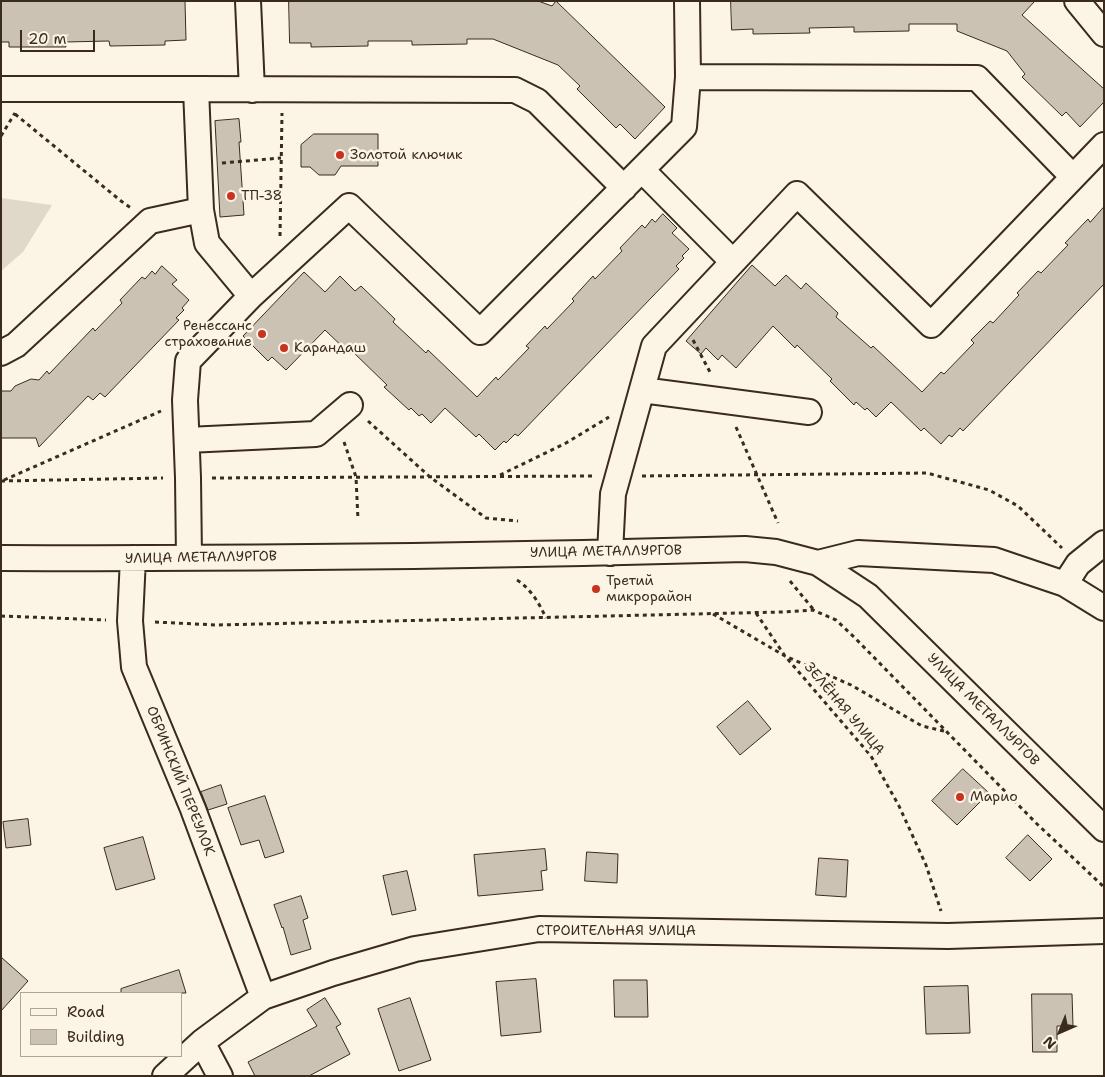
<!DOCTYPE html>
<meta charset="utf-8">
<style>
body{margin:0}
#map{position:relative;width:1105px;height:1077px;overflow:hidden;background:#fcf5e5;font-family:"Shantell Sans",sans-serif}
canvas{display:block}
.frame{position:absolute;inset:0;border:2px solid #3b2a1e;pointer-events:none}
.legend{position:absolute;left:20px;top:992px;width:162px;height:65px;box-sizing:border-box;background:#fcf5e5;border:1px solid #afa495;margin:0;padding:6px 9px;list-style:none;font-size:15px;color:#3b2a1e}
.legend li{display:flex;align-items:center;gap:10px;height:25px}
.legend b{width:25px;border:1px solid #afa495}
.north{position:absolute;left:1035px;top:1007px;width:50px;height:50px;-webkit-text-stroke:4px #fcf5e5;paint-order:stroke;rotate:224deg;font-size:14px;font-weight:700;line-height:20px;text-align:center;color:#3b2a1e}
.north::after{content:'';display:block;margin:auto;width:18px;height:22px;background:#3b2a1e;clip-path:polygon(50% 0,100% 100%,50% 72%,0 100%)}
.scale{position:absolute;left:20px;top:30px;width:75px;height:22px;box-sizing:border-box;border:2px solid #3b2a1e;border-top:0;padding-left:6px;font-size:15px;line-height:18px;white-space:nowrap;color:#3b2a1e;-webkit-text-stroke:4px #fcf5e5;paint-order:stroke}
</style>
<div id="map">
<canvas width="1105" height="1077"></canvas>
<div class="frame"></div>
<ul class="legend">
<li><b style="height:6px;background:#fcf5e5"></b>Road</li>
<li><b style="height:14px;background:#ccc2b3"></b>Building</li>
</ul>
<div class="north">N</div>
<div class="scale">20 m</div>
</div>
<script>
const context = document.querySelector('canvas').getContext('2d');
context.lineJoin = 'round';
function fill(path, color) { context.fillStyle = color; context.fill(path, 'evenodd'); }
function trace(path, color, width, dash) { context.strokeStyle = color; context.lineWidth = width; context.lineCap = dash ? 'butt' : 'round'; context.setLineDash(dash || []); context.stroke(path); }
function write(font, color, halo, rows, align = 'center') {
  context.font = font + ' "Shantell Sans",sans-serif'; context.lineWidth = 5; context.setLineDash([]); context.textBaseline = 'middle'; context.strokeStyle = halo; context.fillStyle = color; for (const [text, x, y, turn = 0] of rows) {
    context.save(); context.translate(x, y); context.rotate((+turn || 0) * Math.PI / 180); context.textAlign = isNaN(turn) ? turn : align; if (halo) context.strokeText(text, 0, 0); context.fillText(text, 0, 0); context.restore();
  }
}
fill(new Path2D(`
 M1 198 52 205 23 252 1 271Z`), '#e0d8c8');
const building = new Path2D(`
 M1 1H185L186 40 165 41V45L110 46 109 41 65 42 66 47H9V42H1Z
 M289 1H538L552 6 556 1 665 107 635 139 620 124 616 128 577 89 580 86 558 65 493 39H467V44L412 45V41H368V46L311 47V43H290Z
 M731 1H1035L1022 15 1104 89V102L1080 127 1066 112 1062 116 1022 77 1025 74 1007 51 957 31V24H909V31L854 32V27L809 28 810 33 753 34V29L732 30Z
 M239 119 241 142H239L244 215 220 217 215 121Z
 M314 134H378V166H341L335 175H319L310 167H301V145Z
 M1104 207V284L963 431 960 428 952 437 949 435 941 444 924 428 921 431 891 402 876 417 867 408 865 410 856 402 854 405 830 381 832 379 797 345 795 348 773 326 736 368 722 355 718 360 706 348 701 354 686 341 752 265 775 286 786 275 801 289 806 283 838 313 836 317 871 348 873 346 922 392 941 372 944 374 974 343 971 340 990 321 993 323 1019 295 1017 293 1038 271 1041 273 1068 245 1065 243 1088 219 1090 222Z
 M663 214 677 228 672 233 689 249 682 256 684 258 676 266 679 269 518 436 515 434 506 443 504 441 495 450 479 434 476 437 445 408 431 423 422 414 419 416 411 408 409 410 384 387 387 385 352 351 350 354 325 330 286 370 272 357 268 361 243 336 304 272 325 292 340 276 355 291 361 286 395 319 393 322 426 353 428 350 477 397 496 377 498 380 529 348 526 346 545 326 547 329 574 301 572 299 593 276 595 279 622 251 620 248 642 225 645 228 652 219 655 222Z
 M162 266 177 280 172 284 189 300 182 308 184 310 176 318 179 320 105 397 100 393 93 400 88 396 39 447 36 438H1V391H11L15 386 31 379 39 380 47 371 49 374 93 328 95 331 122 303 120 300 142 277 145 279 152 271 155 274Z
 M748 701 771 729 740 755 717 727Z
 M963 769 989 793 957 825 932 801Z
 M221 785 227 804 208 810 201 792Z
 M265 796 284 852 265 858 259 840 241 845 228 808Z
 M28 819 31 845 6 848 3 822Z
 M1028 835 1052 859 1030 881 1006 858Z
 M143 837 155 879 116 890 104 848Z
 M545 849 547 870 541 871 543 890 478 896 474 855Z
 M587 852 618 854 617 883 585 881Z
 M819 858 848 860 846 897 816 895Z
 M407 871 416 910 392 915 383 876Z
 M301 896 308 918 303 920 311 949 291 955 283 927 282 928 274 905Z
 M1 957 28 981 1 1011Z
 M179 970 186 993H121V989Z
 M536 979 541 1032 501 1036 496 982Z
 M614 980H647L648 1017H615Z
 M968 986 970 1033 926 1034 924 987Z
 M1032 994H1072L1073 1026H1057V1052H1033Z
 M325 998 341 1024 336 1027 350 1054 309 1076H255L248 1062 317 1026 307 1010Z
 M410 998 431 1060 399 1071 378 1009Z`);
fill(building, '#ccc2b3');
trace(building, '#3b2a1e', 1);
const minor = new Path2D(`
 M248 1 252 90
 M1077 1 1104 34
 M688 77 977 78 1073 177
 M1 89H196L201 210 207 243 251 296
 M196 89 515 90 537 101 624 188
 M642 170 733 262
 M1 353 16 345 150 221 201 210
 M642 390 809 412
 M187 440 316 434 350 405
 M610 553 613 494 654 346 797 194 931 325 1104 145
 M1 558C249 559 497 556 745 549L776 552 818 563 868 596 1104 829
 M133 558 130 621 134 667 193 809 263 997
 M189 558 188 478 185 400 188 361 251 296 349 206 480 332 684 127 688 77 687 1
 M818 563 858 553 994 560 1065 584 1104 608
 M1065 584 1078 564 1104 543
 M202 1042 220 1076
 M165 1076 202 1042 263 997 333 973 415 949 539 929 948 936 1104 931`);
trace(minor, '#3b2a1e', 28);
trace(new Path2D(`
 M15 114 121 201 131 208
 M1 136 15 113
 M222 163 281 158
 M280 236 282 113
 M693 340 711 374
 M368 421 430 477 486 518 518 521
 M736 427 778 523
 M344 442 356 477 358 520
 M500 475 566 443 609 417
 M642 476 927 473 989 490 1018 506 1062 548
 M212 478 593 476
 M4 480 161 411
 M1 481 163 478
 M517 580C531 589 539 603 546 618
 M790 581 813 609
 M756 613 785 656 871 756 899 806 926 865 941 911
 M713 614 785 656 851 685 922 726 948 732
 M1 616 106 620
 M155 622 216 625 781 612 813 610 836 620 855 638 1036 823 1104 887`), '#3b2a1e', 3, [4, 4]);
trace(minor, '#fcf5e5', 24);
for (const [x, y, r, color] of [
 [340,155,5,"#c8321e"],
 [231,196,5,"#c8321e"],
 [262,334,5,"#c8321e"],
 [284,348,5,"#c8321e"],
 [596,589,5,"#c8321e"],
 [960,797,5,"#c8321e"]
]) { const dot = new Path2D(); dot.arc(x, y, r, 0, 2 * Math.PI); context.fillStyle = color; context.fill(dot); trace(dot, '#fcf5e5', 2); }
write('14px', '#3b2a1e', '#fcf5e5', [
 ["Золотой ключик",350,155],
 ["ТП-38",241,196],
 ["Ренессанс",252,326,"right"],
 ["страхование",252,342,"right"],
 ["Карандаш",294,348],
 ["Третий",606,581],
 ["микрорайон",606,597],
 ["Марио",970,797]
], 'left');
write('14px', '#3b2a1e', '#fcf5e5', [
 ["УЛИЦА МЕТАЛЛУРГОВ",606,552,-1],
 ["УЛИЦА МЕТАЛЛУРГОВ",201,558,-1],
 ["ЗЕЛЁНАЯ УЛИЦА",844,709,50],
 ["УЛИЦА МЕТАЛЛУРГОВ",983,710,45],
 ["ОБРИНСКИЙ ПЕРЕУЛОК",180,781,68],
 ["СТРОИТЕЛЬНАЯ УЛИЦА",616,931]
]);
</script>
